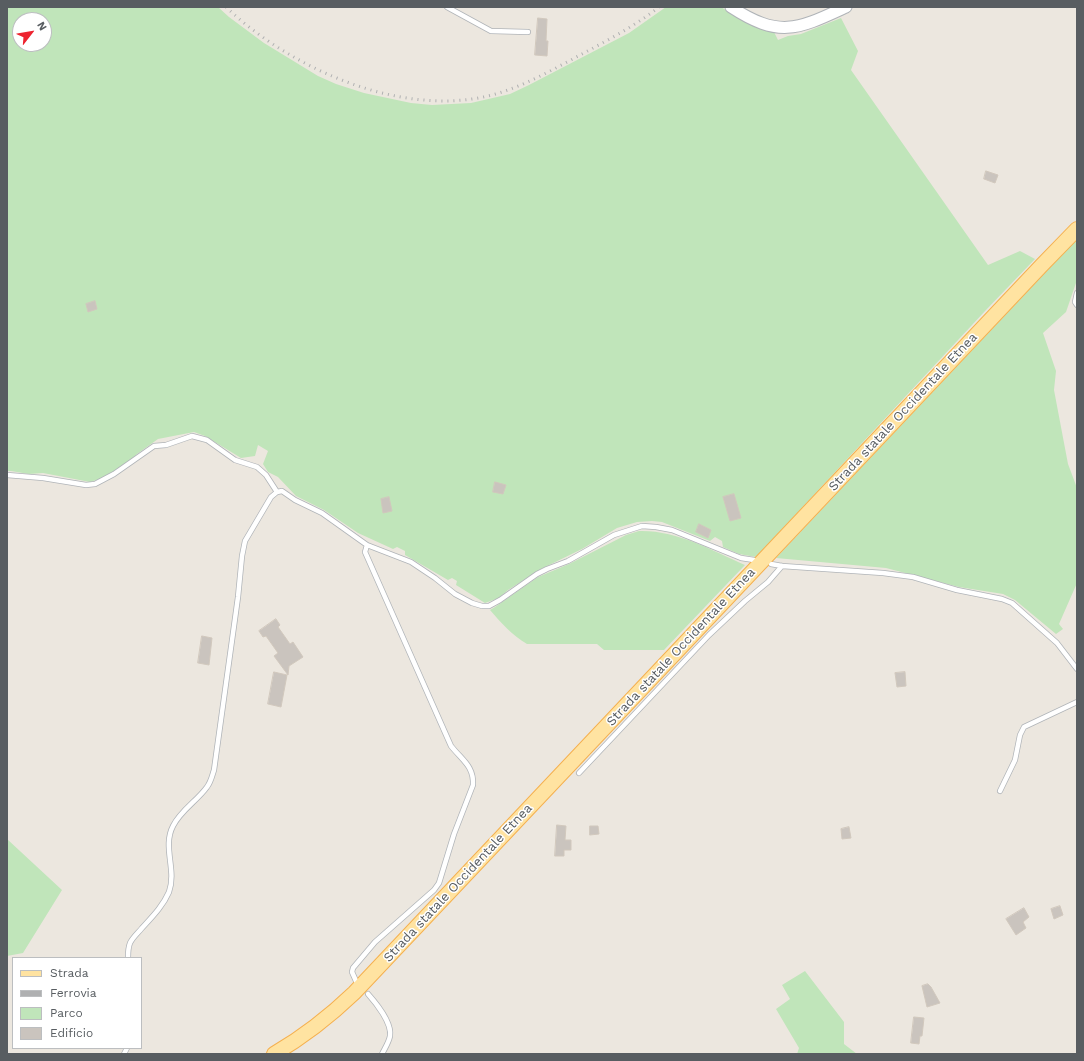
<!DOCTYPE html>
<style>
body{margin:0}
#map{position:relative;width:1084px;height:1061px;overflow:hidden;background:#ece7df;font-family:"Work Sans",sans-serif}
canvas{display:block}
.frame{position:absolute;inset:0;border:8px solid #585d61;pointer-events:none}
.legend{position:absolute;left:12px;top:957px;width:130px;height:92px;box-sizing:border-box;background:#fff;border:1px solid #bcbec0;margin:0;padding:5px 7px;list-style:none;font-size:12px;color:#585d61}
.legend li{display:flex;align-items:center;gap:8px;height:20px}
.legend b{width:20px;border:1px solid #bcbec0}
.north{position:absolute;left:12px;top:12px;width:40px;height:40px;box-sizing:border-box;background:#fff;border:1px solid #bcbec0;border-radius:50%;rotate:59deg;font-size:11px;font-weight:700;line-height:16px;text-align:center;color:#585d61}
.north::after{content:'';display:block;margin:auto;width:14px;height:18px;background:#ed2430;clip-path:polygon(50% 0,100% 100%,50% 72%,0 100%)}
</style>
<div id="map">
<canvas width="1084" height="1061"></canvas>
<div class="frame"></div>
<ul class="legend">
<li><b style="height:5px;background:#ffe3a1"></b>Strada</li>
<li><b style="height:5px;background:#afb0b1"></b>Ferrovia</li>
<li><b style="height:11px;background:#c0e5ba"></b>Parco</li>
<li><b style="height:11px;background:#cac4be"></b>Edificio</li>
</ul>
<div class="north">N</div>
</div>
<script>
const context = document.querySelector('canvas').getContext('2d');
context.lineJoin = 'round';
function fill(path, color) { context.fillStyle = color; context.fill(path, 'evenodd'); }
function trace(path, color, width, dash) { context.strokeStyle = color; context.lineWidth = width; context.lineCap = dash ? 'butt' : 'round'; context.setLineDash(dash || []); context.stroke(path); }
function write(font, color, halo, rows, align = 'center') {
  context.font = font + ' "Work Sans",sans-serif'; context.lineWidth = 3; context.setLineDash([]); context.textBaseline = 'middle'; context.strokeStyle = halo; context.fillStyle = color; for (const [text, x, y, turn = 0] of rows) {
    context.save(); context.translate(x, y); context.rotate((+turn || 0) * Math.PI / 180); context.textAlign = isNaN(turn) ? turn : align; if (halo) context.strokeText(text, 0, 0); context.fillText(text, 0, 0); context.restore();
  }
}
fill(new Path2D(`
 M7 7H218L229 17 264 43 318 76 336 84 364 93 411 103 432 105 471 103 510 94 529 85 629 33 666 7H721L744 21 774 32 778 40 788 36 801 34 841 18 858 51 851 70 988 265 1020 251 1035 259 986 310 756 557 739 554 723 547 722 541 715 537 710 541 662 522 652 521 637 522 617 528 582 549 541 569 508 590 499 598 485 603 456 585 457 581 452 578 448 580 405 555V551L397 547 393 549 358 533 324 510 296 496 278 477 268 472 263 464 268 451 258 445 255 456 241 458 205 436 194 432 158 439 137 454 130 462 103 478 90 482 43 473 29 474 11 471H7ZM20 20H44V44H20Z
 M1077 239V280L1066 312 1043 333 1056 371 1054 390 1068 464 1077 488V583L1059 624 1063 629 1056 634 1015 600 1003 594 959 587 886 568 776 558Z
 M639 531C677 530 711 550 745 565L664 650H604L597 644H527C512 635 501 623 490 610L495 607 538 577 569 564 626 535Z
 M7 839 62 890 23 953 7 956Z
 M805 971 844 1022V1044L857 1054H797L799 1048 776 1009 790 999 782 985Z`), '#c0e5ba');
const building = new Path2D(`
 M538 18 547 19 546 41H548L547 56 535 55Z
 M986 171 998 175 995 183 984 179Z
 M95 301 97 309 88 312 86 304Z
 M495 482 506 485 503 494 493 492Z
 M734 494 741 518 730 521 723 497Z
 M389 497 392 511 383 513 381 499Z
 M699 524 711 530 708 538 696 532Z
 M276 619 280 625 278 627 290 644 293 642 303 657 289 666 288 675 274 656 278 653 266 636 263 637 259 631Z
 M202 636 212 638 209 665 198 663Z
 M274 672 287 675 281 707 268 704Z
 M905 672 906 686 897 687 895 673Z
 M557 825 566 826 565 840H571V850H564V856H555Z
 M590 826H598L599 834 590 835Z
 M849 827 851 838 842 839 841 829Z
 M1060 906 1063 915 1054 919 1051 909Z
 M1024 908 1029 917 1023 922 1026 928 1016 935 1006 919Z
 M928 984 931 987 940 1003 927 1007 922 986Z
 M914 1017 924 1018 922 1036H920L919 1044 911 1043Z`);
fill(building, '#cac4be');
trace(building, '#d1c8bd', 1);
const service = new Path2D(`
 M447 7 491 31 528 32
 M1077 293 1075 302 1077 305
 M7 475 43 478 86 485 95 484 114 474 154 446 166 445 192 436 207 440 235 460 257 467 266 475 277 492
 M771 564 782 566 883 573 913 577 957 590 1002 599 1012 603 1057 643 1077 669
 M579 773 709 635 745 601 768 582 782 566
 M1000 791 1015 760 1020 735 1024 727 1077 702
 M128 958C128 953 128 948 130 943 133 937 138 933 142 928 152 917 163 906 169 892 177 870 162 847 173 826 181 810 197 801 207 787 211 782 212 776 214 770L238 597 242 556 245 541 271 497 277 492 282 491 295 500 322 513 367 545 411 562 435 578 455 594 472 603 482 606H489L500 600 537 574 547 569 568 561 614 535 642 526 656 527 672 530 741 558 754 560
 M356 981 352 972 353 968 375 942 434 890 439 883 454 834 473 785C474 766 462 760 451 746L365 552 367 545
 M368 994C376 1003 392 1023 390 1036 389 1042 385 1048 382 1054
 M124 1054 127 1048`);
const tertiary = new Path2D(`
 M731 7C780 39 798 29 846 7`);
const primary = new Path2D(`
 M274 1054C303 1037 330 1016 354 993L1042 265 1077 229`);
trace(service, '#b0b4b8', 6);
trace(tertiary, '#b0b4b8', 13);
trace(primary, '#f5b04f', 16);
trace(service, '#fff', 4.5);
trace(tertiary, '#fff', 11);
trace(primary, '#ffe3a1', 14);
trace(new Path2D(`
 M226 7C290 68 399 117 488 96 521 88 552 70 582 54 608 40 635 26 659 7`), '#afb0b1', 3, [1, 5]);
write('13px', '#585d61', '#fff', [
 ["Strada statale Occidentale Etnea",903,412,-47],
 ["Strada statale Occidentale Etnea",681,647,-47],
 ["Strada statale Occidentale Etnea",458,883,-47]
]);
</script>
